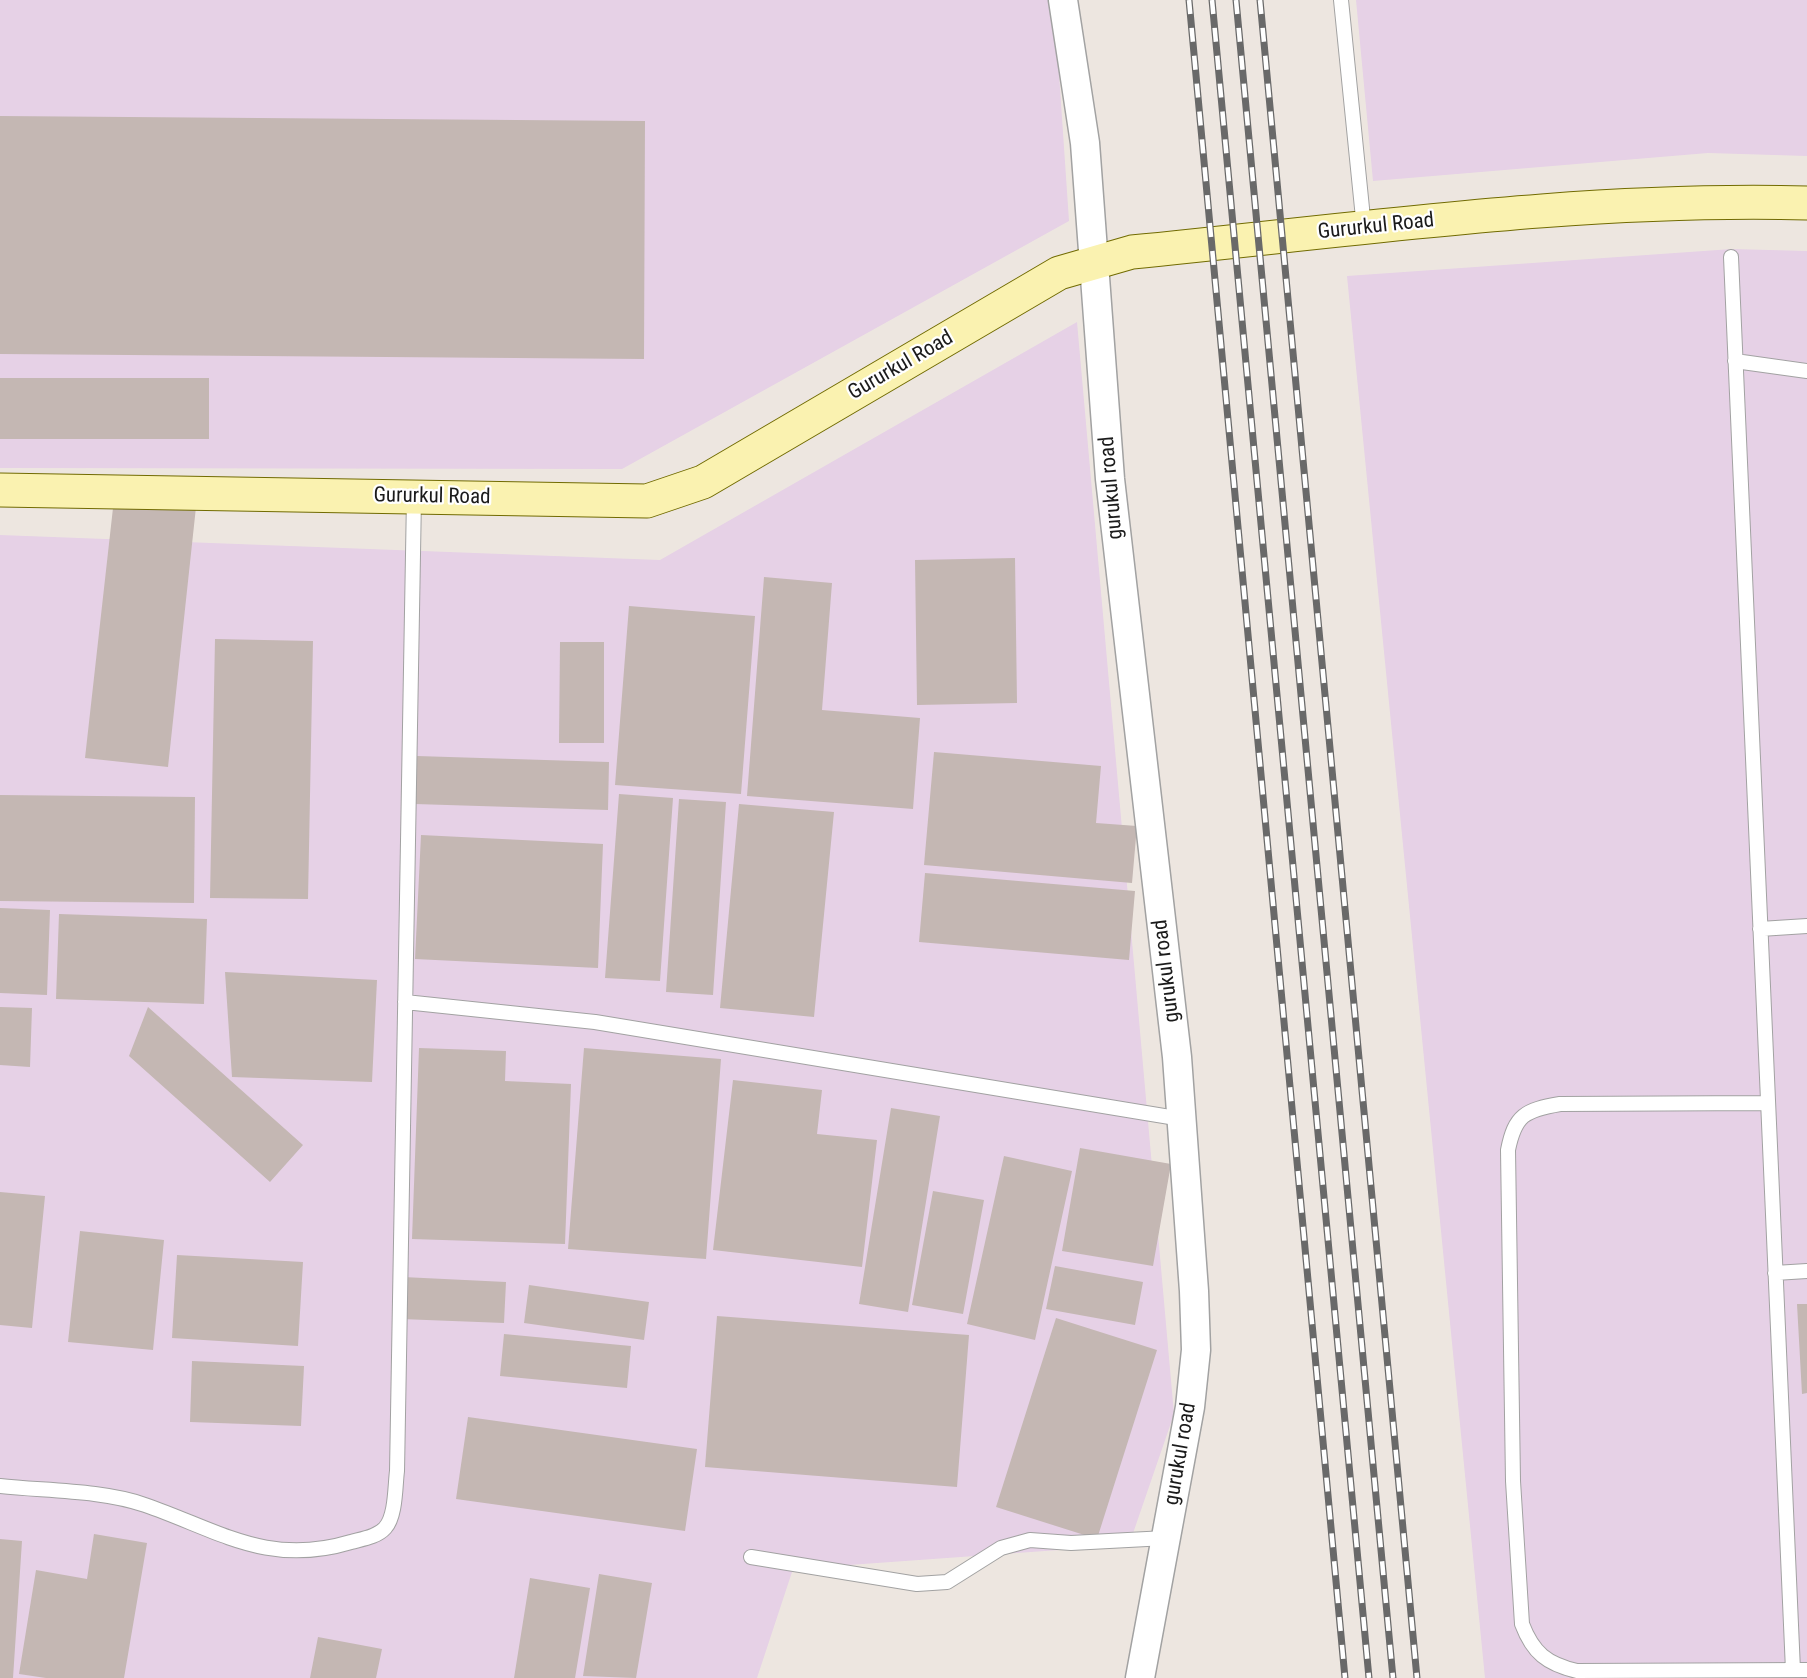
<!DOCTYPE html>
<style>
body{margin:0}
canvas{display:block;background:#ede6e0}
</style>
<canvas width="1807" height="1678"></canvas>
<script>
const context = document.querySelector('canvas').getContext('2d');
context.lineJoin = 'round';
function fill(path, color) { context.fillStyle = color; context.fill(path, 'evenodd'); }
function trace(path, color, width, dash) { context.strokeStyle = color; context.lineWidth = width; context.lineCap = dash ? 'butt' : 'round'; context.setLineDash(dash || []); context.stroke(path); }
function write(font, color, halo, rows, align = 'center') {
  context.font = font + ' "Roboto Condensed",sans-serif'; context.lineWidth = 4.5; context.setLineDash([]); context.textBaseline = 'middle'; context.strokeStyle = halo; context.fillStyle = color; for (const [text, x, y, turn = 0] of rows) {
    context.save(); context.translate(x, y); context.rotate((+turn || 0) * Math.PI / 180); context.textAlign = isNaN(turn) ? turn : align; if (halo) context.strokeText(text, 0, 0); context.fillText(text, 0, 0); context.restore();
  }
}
fill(new Path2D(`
 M0 0H1054L1069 221 622 469 0 468Z
 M1356 0H1807V156L1708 153 1373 181Z
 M1732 249 1807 251V1678H1485L1347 276Z
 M1077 322 1174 1414 1129 1545 793 1569 757 1678H0V535L660 560Z`), '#e6d1e6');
fill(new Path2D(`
 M0 116 645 121 644 359 0 354Z
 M0 378H209V439H0Z
 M114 499 196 507 168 767 85 758Z
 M1015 558 1017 703 917 705 915 560Z
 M764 577 832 583 822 710 920 718 913 809 747 796Z
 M629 606 755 616 741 794 615 785Z
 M215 639 313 641 308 899 210 898Z
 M560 642H604V743H559Z
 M934 752 1101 766 1096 823 1137 826 1132 883 924 865Z
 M417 756 609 762 608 810 415 804Z
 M619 794 673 798 660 981 605 978Z
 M0 795 195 797 194 903 0 901Z
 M679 799 726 802 713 995 666 992Z
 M739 804 834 812 814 1017 720 1008Z
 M421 835 603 844 598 968 415 959Z
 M925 873 1135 891 1129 960 919 942Z
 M0 908 50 910 47 995 0 993Z
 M59 914 207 919 204 1004 56 999Z
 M225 972 377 980 372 1082 232 1077Z
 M0 1007 32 1008 30 1067 0 1065Z
 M148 1007 303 1145 270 1182 129 1056Z
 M419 1048 506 1051 505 1081 571 1084 565 1244 412 1239Z
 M584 1048 721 1059 706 1259 568 1249Z
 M733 1080 822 1090 817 1134 877 1140 862 1267 713 1250Z
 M891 1108 940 1116 908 1312 859 1304Z
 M1080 1148 1171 1164 1153 1266 1062 1251Z
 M1004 1156 1072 1171 1035 1340 967 1324Z
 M933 1191 984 1200 963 1314 912 1305Z
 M0 1192 45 1196 32 1328 0 1325Z
 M80 1231 164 1240 153 1350 68 1342Z
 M177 1255 303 1262 298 1346 172 1338Z
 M1055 1266 1143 1282 1135 1325 1046 1309Z
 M403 1277 506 1282 504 1323 401 1319Z
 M529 1285 649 1302 644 1340 524 1323Z
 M1797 1304H1807V1393L1802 1394Z
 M717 1316 969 1335 957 1487 705 1467Z
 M1056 1318 1157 1350 1097 1539 996 1507Z
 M504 1334 631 1346 627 1388 500 1376Z
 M192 1361 304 1366 301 1426 190 1422Z
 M468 1417 697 1449 685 1531 456 1499Z
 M94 1534 147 1543 124 1678H46L19 1674 36 1570 87 1579Z
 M0 1539 22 1541 13 1678H0Z
 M599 1574 652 1583 636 1678 583 1676Z
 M530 1578 590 1588 575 1678H514Z
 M318 1637 382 1649 376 1678H310Z`), '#c4b7b3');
const lane = new Path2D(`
 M1341 0 1364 228
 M1731 257 1793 1670
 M1735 361 1807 371
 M1760 929 1807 926
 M405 1002 595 1022 1182 1119
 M1768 1103 1560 1104C1525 1110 1515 1115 1508 1150L1513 1481 1522 1624C1533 1653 1547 1664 1577 1671L1807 1670
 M1775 1273 1807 1271
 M0 1486C45 1491 102 1490 145 1505 220 1531 268 1567 351 1542 362 1539 377 1537 385 1528 396 1516 395 1486 397 1471L414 497
 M751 1557 917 1584 947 1582 1001 1548 1030 1540 1071 1543 1166 1538`);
const street = new Path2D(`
 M1063 0 1085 143 1110 479 1177 1057 1194 1291 1196 1350 1190 1407 1140 1678`);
const secondary = new Path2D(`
 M0 490 647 501 703 482 1059 273 1132 252C1356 230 1581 197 1807 203`);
trace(lane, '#a2a2a2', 16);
trace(street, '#a2a2a2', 31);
trace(secondary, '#716b02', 35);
trace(lane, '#fff', 14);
trace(street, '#fff', 28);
trace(secondary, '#faf2b0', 33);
const rail = new Path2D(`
 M1189 0 1345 1678
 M1212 0 1369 1678
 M1236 0 1393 1678
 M1260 0 1417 1678`);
trace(rail, '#696969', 7);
trace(rail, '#fff', 4.5, [14]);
write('21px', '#1b1b1b', '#fff', [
 ["Gururkul Road",1376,227,-6],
 ["Gururkul Road",901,366,-30],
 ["gurukul road",1112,488,-95],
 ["Gururkul Road",432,497,1],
 ["gurukul road",1167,971,-97],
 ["gurukul road",1181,1454,-80]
]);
</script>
